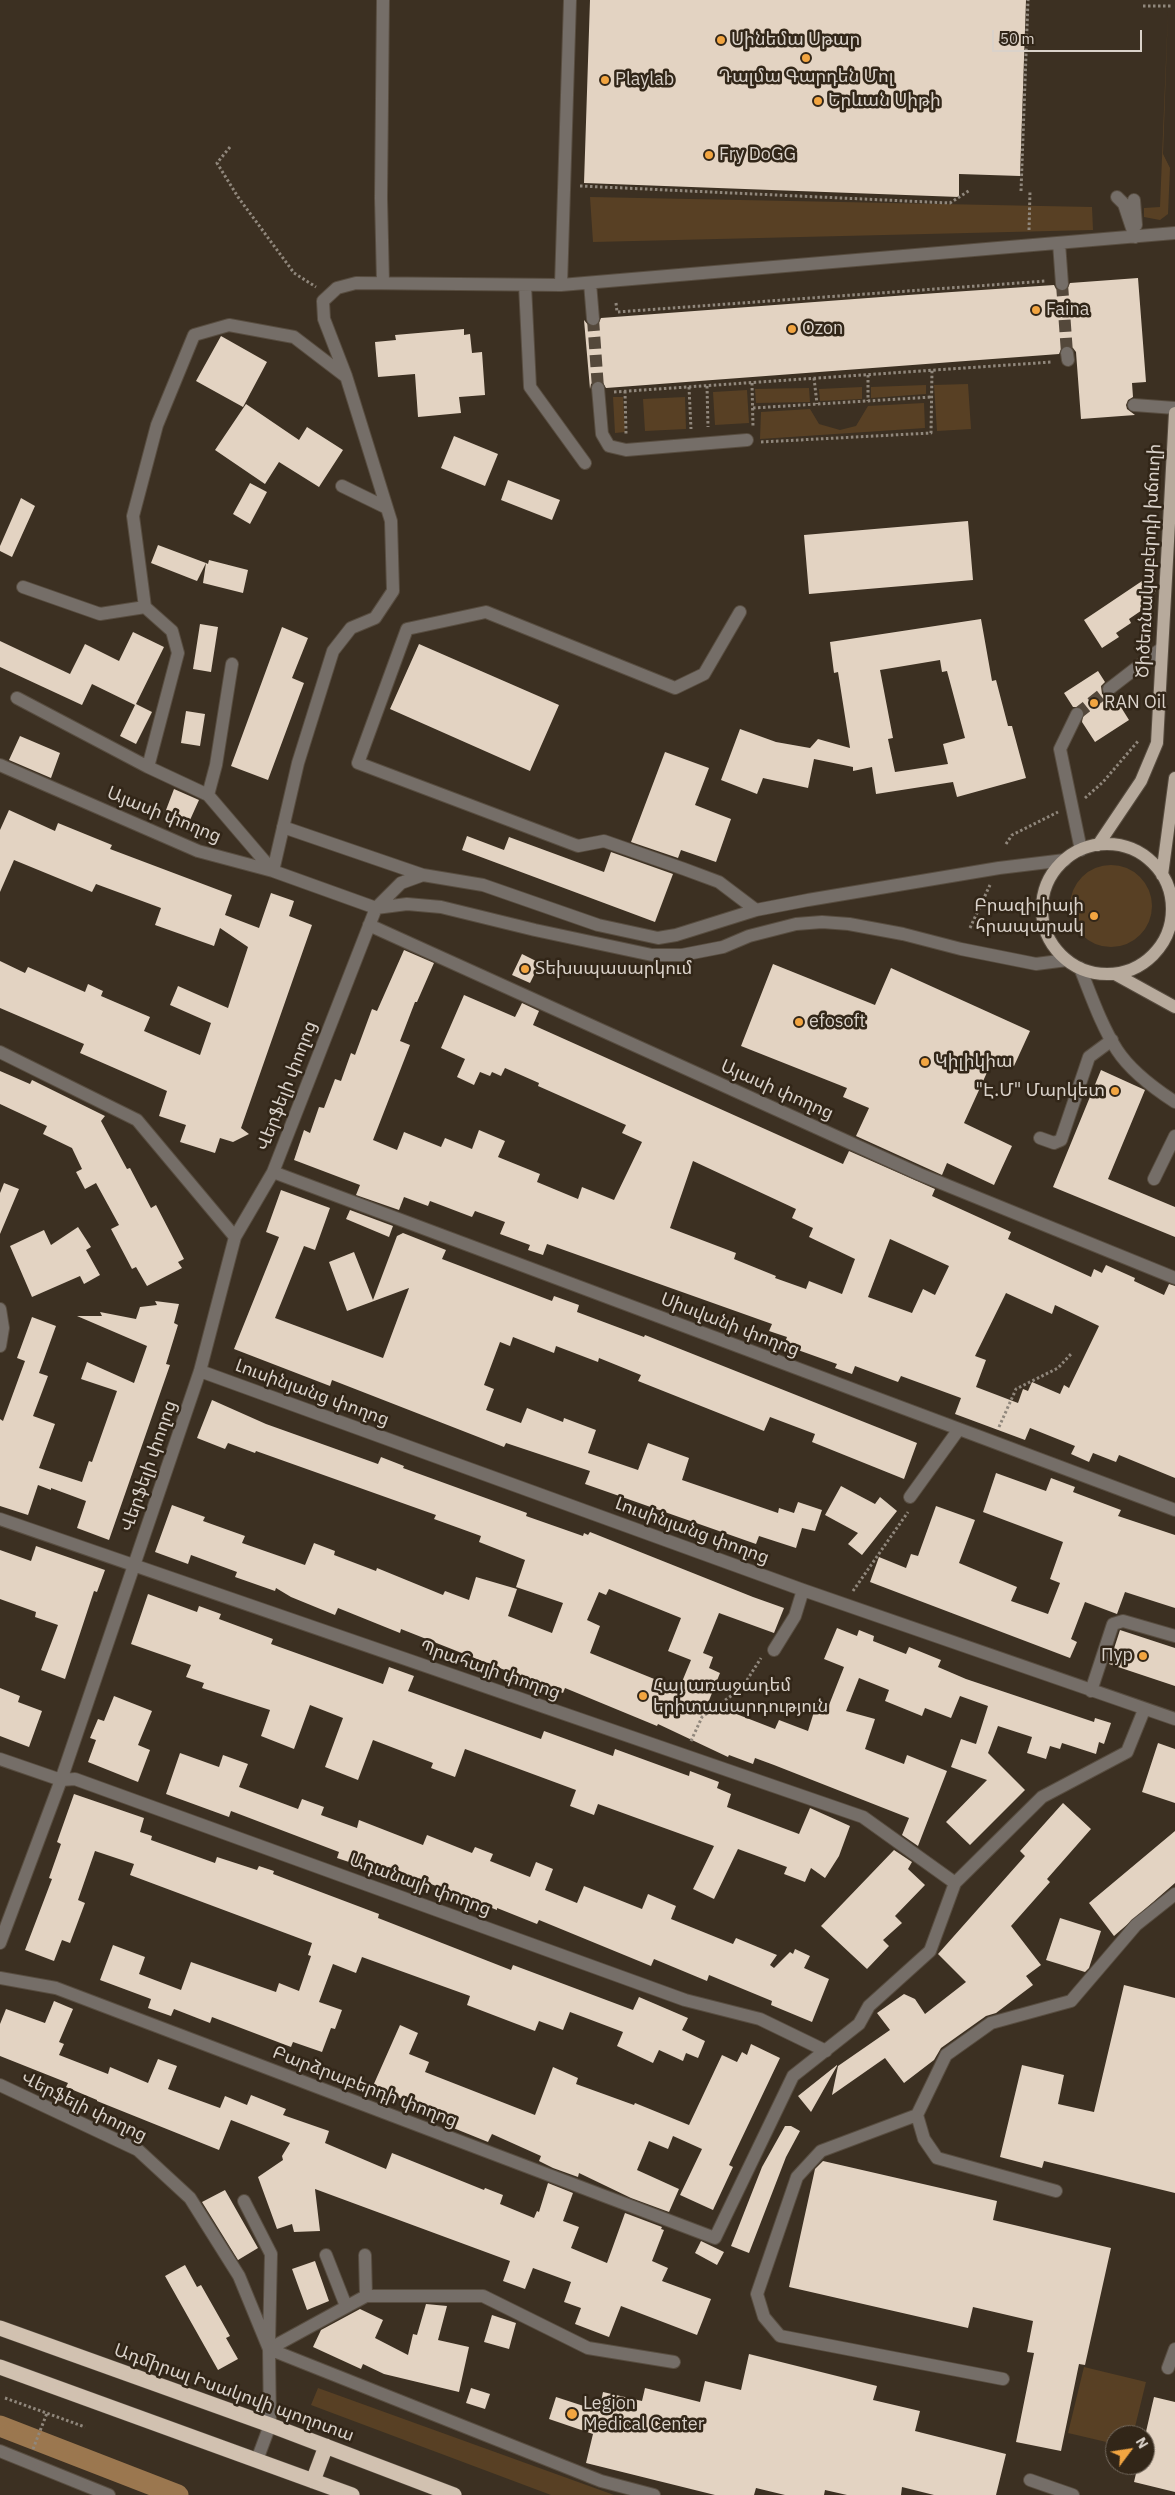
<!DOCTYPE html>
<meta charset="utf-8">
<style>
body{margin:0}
#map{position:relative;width:1175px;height:2495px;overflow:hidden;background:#3c3022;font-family:"IBM Plex Sans",sans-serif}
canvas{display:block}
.north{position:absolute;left:1105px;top:2425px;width:50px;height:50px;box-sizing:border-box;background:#322618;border:1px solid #756b5f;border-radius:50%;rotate:59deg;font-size:14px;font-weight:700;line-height:20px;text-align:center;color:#dad2ca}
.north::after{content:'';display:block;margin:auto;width:18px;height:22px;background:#f2a541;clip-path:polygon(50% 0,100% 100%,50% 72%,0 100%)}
.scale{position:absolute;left:992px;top:30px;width:150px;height:22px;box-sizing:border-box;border:2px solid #dad2ca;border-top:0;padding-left:6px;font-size:15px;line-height:18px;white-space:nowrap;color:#dad2ca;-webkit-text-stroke:4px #322618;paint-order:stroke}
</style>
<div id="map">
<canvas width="1175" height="2495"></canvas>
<div class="north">N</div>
<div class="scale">50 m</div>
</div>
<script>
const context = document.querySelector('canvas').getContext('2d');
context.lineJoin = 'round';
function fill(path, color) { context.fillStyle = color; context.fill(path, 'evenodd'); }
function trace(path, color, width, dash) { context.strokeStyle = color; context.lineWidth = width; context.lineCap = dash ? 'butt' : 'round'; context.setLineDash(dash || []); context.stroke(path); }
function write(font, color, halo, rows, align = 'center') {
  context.font = font + ' "IBM Plex Sans","Noto Sans Armenian",sans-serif'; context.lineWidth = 5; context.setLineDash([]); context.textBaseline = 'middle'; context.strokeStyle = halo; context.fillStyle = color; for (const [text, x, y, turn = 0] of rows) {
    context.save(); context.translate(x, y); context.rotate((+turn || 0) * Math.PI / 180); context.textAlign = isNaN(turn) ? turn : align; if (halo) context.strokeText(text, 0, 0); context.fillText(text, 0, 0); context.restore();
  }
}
fill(new Path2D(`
 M1168 11 1163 154 1170 168 1168 214 1160 220 1144 217V208L1160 207Z
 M590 197 1092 207 1093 230 593 242Z
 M968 384 971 429 937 431 934 385Z
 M926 385V394L871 398V387Z
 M862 387V399L820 401 819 389Z
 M809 388 810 402 756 403 755 389Z
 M747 390 749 423 715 425 713 392Z
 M613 397H623L625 432 615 433Z
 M685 397 686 429 645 431 643 399Z
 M924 403 925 428 760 439 761 412 810 409 819 424 840 430 856 426 868 406Z
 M1070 906a41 41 0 1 1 82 0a41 41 0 1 1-82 0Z
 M1084 2367 1146 2382 1133 2435H1115V2444L1068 2433Z
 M318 2388 614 2495H551L311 2405Z`), '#584024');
trace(new Path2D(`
 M0 2426 178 2495`), '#9b774f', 21);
fill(new Path2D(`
 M590 0H1026L1020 176 959 174V197L584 183Z
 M1138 278 1146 382 1132 383 1133 397 1128 400 1126 405 1127 409 1135 415 1081 419 1076 352 1073 348 1066 345 1062 347 1059 354 606 388 602 381 597 380 591 384 590 389 584 320 589 326 593 327 598 325 601 318 908 295 1054 285 1056 289 1062 292 1067 290 1070 283Z
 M464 329V335L470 334 472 353 482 352 485 395 459 397 461 413 418 417 415 374 378 377 375 342 396 340 395 335Z
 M221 336 267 362 243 407 196 381Z
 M246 404 299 440 307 427 343 450 319 487 279 462 265 484 215 450Z
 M454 436 498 454 485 486 441 468Z
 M508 480 560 500 552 520 501 500Z
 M250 483 267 492 250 524 233 514Z
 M21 498 35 506 12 557 0 551V546Z
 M968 521 973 580 809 594 804 535Z
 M158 545 206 563 197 581 151 563Z
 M209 560 248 570 243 593 203 583 206 563 208 564Z
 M1148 577 1156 590 1148 606 1129 619 1131 623 1116 633 1119 637 1102 648 1084 620Z
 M981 619 992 681 996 680 1008 726H1012L1026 778 957 797 953 782 876 794 872 767 853 771V767L814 759 808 788 763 778 757 794 721 780 740 729 776 742 810 748 818 739 850 748 838 672 834 673 830 642ZM940 660 942 672 947 671 965 738 943 744 948 764 895 772 888 739 893 738 880 670Z
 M200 624 218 627 211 672 193 669Z
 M282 627 308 638 292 678 304 683 268 780 231 766Z
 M133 632 164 647 136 704 152 712 136 744 120 736 135 705 92 684 82 705 0 667V641L70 674 85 644 119 661Z
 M419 644 559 705 530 771 390 709Z
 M1098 671 1105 682 1101 686 1102 694 1106 697 1114 696 1129 720 1095 742 1082 722 1084 710 1080 707H1073L1064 693Z
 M186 711 205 714 200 746 181 743Z
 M20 736 60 753 51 778 9 760Z
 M665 752 709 768 695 805 731 819 716 862 681 850 678 858 631 842Z
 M174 789 199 800 190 820 166 810Z
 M9 810 55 831 58 823 112 845 110 849 232 895 225 915 259 928 271 893 294 901 289 916 312 925 241 1128 249 1134 233 1142 220 1138 215 1153 180 1142 186 1125 159 1116 167 1091 80 1053 84 1044 0 1008V961L25 973 28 967 85 992 88 984 103 991 101 996 150 1017 144 1031 200 1055 211 1023 170 1005 178 986 228 1008 248 947 220 928 214 946 155 925 161 908 96 884 92 892 14 860 0 892V830Z
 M467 836 504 850 509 837 604 872 611 852 673 874 655 922 462 850Z
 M404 950 434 963 417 1002H415L400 1041 410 1045 373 1140 397 1150 404 1132 441 1147 445 1138 472 1149 479 1130 505 1141 498 1157 540 1174 537 1182 578 1199 582 1187 614 1200 642 1142 622 1133 626 1125 538 1086 539 1083 505 1068 501 1076 492 1072 490 1076 480 1072 474 1085 457 1077 465 1059 441 1048 464 995 515 1017 522 1003 539 1011 533 1025 843 1164 849 1151 935 1189 932 1196 1011 1232 1008 1239 1091 1277 1094 1269 1102 1273 1106 1265 1135 1278 1134 1281 1164 1295 1169 1284 1175 1286V1478L1119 1455 1116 1462 1093 1453 1089 1462 1071 1454 1075 1446 1030 1428 1025 1440 955 1414 961 1398 901 1376 898 1382 855 1366 852 1374 835 1368 837 1364 784 1345 787 1337 769 1331 772 1324 547 1244 543 1255 528 1250 530 1245 500 1234 505 1222 475 1211 472 1217 430 1201 428 1206 404 1197 399 1210 356 1195 360 1185 294 1160 304 1130 310 1133 319 1107 324 1108 335 1079 341 1081 351 1053 355 1055 372 1009 377 1011ZM693 1161 796 1209 792 1218 813 1228 809 1237 855 1259 842 1294 809 1281 806 1289 775 1278 776 1276 734 1259 736 1253 670 1228ZM890 1239 949 1266 935 1295 923 1289 912 1313 868 1297ZM1006 1293 1052 1314 1055 1305 1099 1326 1069 1388 1064 1385 1060 1394 1032 1382 1028 1391 1023 1389 1018 1403 976 1387 986 1360 975 1356Z
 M522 954 540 963 530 983 512 975Z
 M773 964 875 1005 891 968 1030 1031 1014 1066 994 1057 964 1123 1012 1146 994 1185 947 1163 942 1175 856 1136 869 1108 843 1097 847 1088 741 1046Z
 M1101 1070 1145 1090 1108 1179 1175 1207V1237L1053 1187Z
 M0 1071 30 1084 32 1080 105 1116 101 1121 127 1169 130 1168 151 1208 156 1205 184 1259 178 1262 182 1268 147 1286 136 1267 132 1269 111 1229 119 1225 96 1183 85 1189 76 1172 82 1169 72 1148 43 1134 47 1126 0 1104Z
 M4 1183 19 1189 0 1234V1193Z
 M281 1190 330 1208 315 1250 304 1246 275 1318 383 1358 409 1288 347 1311 329 1262 354 1252 373 1300 397 1236 403 1233 446 1250 442 1259 552 1301 554 1296 579 1305 577 1312 644 1337 645 1335 917 1443 904 1479 812 1442 815 1434 770 1417 764 1431 638 1381 641 1375 599 1358 598 1362 556 1346 554 1353 513 1337 510 1346 500 1342 484 1385 494 1389 486 1410 521 1423 527 1408 563 1422 564 1418 596 1430 588 1453 638 1470 648 1443 689 1458 682 1480 778 1513 779 1508 794 1513 798 1502 822 1510 815 1531 802 1528 796 1548 759 1536 756 1544 585 1484 590 1471 506 1443 504 1447 332 1380 330 1386 234 1349 279 1237 266 1232Z
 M350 1210 393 1226 389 1237 346 1219Z
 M78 1227 91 1247 86 1250 100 1275 84 1284 80 1276 32 1297 10 1246 44 1230 51 1245Z
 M155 1301 179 1304 174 1323 178 1325 166 1364 170 1365 109 1540 77 1528 86 1501 51 1488V1490L38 1485 28 1515 0 1506V1419L3 1421 25 1361 17 1358 32 1317 56 1326 39 1373 48 1376 33 1416 55 1424 39 1468 82 1482 89 1461 92 1462 117 1391 81 1379 87 1362 134 1383 147 1346 77 1316H102L100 1312 136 1319 140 1307 157 1305Z
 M212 1400 266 1424 378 1464 381 1457 404 1466 403 1468 527 1513 526 1516 583 1536 584 1533 588 1535 590 1532 753 1597 784 1608 774 1633 719 1613 703 1653 713 1657 709 1668 720 1673 708 1703 775 1729 779 1720 808 1731 817 1702 829 1705 844 1667 824 1659 837 1628 857 1636 859 1630 874 1636 873 1641 906 1654 909 1647 941 1660 938 1667 966 1679 1094 1722 1095 1718 1111 1723 1104 1744 1099 1742 1096 1754 1062 1743 1060 1749 1050 1746 1046 1759 1027 1753 1032 1737 998 1726 988 1753 1025 1790 970 1845 946 1822 987 1780 951 1767 961 1739 976 1744 988 1706 960 1696 951 1718 925 1708 922 1716 885 1701 889 1690 859 1678 846 1711 875 1719 865 1749 904 1764 907 1755 947 1771 918 1846 902 1835 909 1818 774 1765 755 1758 753 1764 729 1755 728 1757 658 1724 657 1726 565 1688 563 1693 401 1629 400 1633 338 1608 335 1615 291 1597 276 1588 275 1591 235 1577 237 1572 191 1555 188 1564 155 1552 172 1505 205 1517 203 1521 245 1536 242 1543 305 1565 314 1543 335 1551 334 1555 376 1571 377 1568 443 1595 445 1591 469 1600 476 1577 517 1589 508 1616 552 1633 563 1603 516 1587 525 1560 479 1542 481 1536 434 1519 436 1515 256 1451 255 1453 228 1443 225 1449 197 1438ZM609 1589 681 1618 668 1651 691 1660 679 1689 590 1653 600 1626 587 1620 599 1592 606 1595Z
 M996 1473 1046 1491 1051 1478 1075 1487 1073 1492 1121 1510 1118 1516 1175 1535V1608L1125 1592 1117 1614 1085 1602 1071 1639 1077 1642 1070 1658 870 1582 879 1557 906 1568 911 1554 918 1556 936 1506 975 1520 959 1563 1017 1587 1011 1601 1048 1614 1060 1583 1050 1579 1063 1542 983 1512Z
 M841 1486 875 1504 880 1497 897 1511 862 1555 848 1544 858 1533 825 1515Z
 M36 1546 105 1570 97 1592 94 1591 65 1679 41 1670 58 1625 35 1617 36 1612 0 1599V1550L31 1561Z
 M148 1594 197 1612 199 1606 221 1614 219 1619 273 1639 271 1644 383 1684 389 1667 414 1676 408 1691 541 1739 544 1731 613 1756 615 1749 689 1776 690 1771 719 1782 717 1788 731 1794 727 1807 799 1834 810 1808 850 1826 839 1856 825 1878 811 1868 805 1882 784 1874 787 1867 738 1849 714 1899 693 1889 714 1846 598 1804 594 1815 570 1806 576 1790 465 1749 455 1777 431 1768 433 1763 373 1740 358 1780 325 1767 343 1718 310 1705 294 1749 261 1736 270 1710 202 1688 204 1683 186 1677 191 1665 131 1644Z
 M1120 1630 1175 1648V1686L1109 1664Z
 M0 1688 20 1696 18 1702 42 1711 29 1747 0 1736Z
 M114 1696 152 1711 138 1745 150 1750 138 1782 88 1762 96 1740 90 1738 98 1719 104 1721Z
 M1158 1743 1175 1749V1803L1142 1792Z
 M180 1753 219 1767 223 1755 248 1764 239 1787 298 1809 302 1799 324 1807 321 1815 357 1828 359 1820 423 1845 427 1835 472 1853 475 1847 493 1854 490 1861 530 1877 536 1862 553 1869 545 1890 577 1903 584 1886 642 1909 648 1894 676 1906 671 1919 733 1944 736 1938 777 1955 770 1965 774 1968 790 1952 793 1954 795 1949 810 1956 804 1968 829 1979 812 2022 771 2005 772 2001 709 1975 707 1981 654 1959 651 1966 539 1920 537 1924 497 1908V1910L398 1871 397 1874 360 1860 358 1865 337 1858 339 1852 231 1811 229 1817 166 1794Z
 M74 1794 144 1818 140 1832 152 1836 151 1840 215 1863 217 1857 257 1870 259 1866 274 1871 273 1874 379 1914 378 1918 419 1934 511 1970 513 1965 633 2010 639 1997 688 2018 682 2030 705 2041 698 2058 686 2053 683 2061 659 2050 653 2063 617 2046 623 2032 570 2012 563 2030 539 2021 535 2031 467 2005 470 1996 362 1957 356 1973 333 1964 319 2002 342 2010 335 2029 331 2028 322 2052 293 2042 291 2047 212 2017 210 2023 174 2009 171 2016 148 2008 151 1999 100 1980 113 1945 145 1957 139 1974 181 1990 191 1962 276 1992 279 1983 299 1991 311 1956 308 1955 312 1943 130 1875 134 1864 95 1851 78 1900 85 1903 70 1943 62 1940 54 1961 25 1950 52 1879 49 1878 61 1844 57 1842Z
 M1063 1803 1091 1829 1047 1879 1050 1882 1011 1926 1041 1965 1026 1976 1033 1985 996 2013 986 2016 941 2048 934 2060 904 2083 885 2058 832 2095 838 2066 890 2030 877 2013 904 1994 915 1999 925 2014 966 1982 938 1954 1025 1856 1020 1851Z
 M1175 1831V1883L1114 1936 1089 1903Z
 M894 1850 912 1862 908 1869 925 1885 895 1916 902 1923 883 1940 889 1946 867 1969 821 1926Z
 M1060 1918 1101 1931 1089 1968 1085 1972 1046 1960Z
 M1124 1985 1175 1998V2193L1044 2161 1042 2168 1000 2157 1022 2065 1064 2075 1058 2104 1094 2112Z
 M54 2001 73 2009 59 2042 64 2044 59 2055 108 2074 110 2067 148 2083 158 2059 177 2066 168 2089 220 2108 225 2096 247 2105 251 2095 286 2109 283 2115 329 2131 325 2143 386 2169 392 2153 484 2190 485 2188 503 2195 500 2204 534 2218 537 2211 539 2212 548 2183 573 2193 563 2221 579 2227 571 2248 607 2263 625 2213 662 2227 661 2229 664 2230 652 2261 668 2268 662 2281 711 2299 697 2335 621 2306 609 2337 575 2324 581 2308 564 2302 571 2282 533 2268 525 2289 503 2281 510 2261 315 2189 320 2231 294 2232 292 2224 277 2229 258 2177 283 2160 282 2156 290 2143 231 2120 219 2150 97 2101V2100L66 2087 68 2083 0 2056V2024L6 2009 45 2023Z
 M400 2025 418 2033 409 2054 429 2062 425 2072 535 2115 553 2067 578 2078 576 2084 634 2105 635 2103 689 2125 722 2055 737 2062 742 2052 747 2055 751 2044 780 2058 729 2165 733 2167 713 2210 680 2195 702 2149 673 2136 668 2149 649 2141 637 2170 679 2189 669 2212 631 2198 579 2173 578 2177 553 2168 539 2161 541 2156 492 2134 488 2142 399 2106 402 2099 373 2086Z
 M837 2065V2066L811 2112 798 2096Z
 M785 2126H791L800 2131 786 2157 749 2253 731 2246 762 2167Z
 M823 2161 997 2201 993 2220 1111 2248 1085 2365 1079 2364 1061 2451 1016 2442 1034 2353 1027 2352 1033 2321 973 2307 968 2328 789 2287 815 2169Z
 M225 2190 258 2248 238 2260 202 2202Z
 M701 2241 724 2252 717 2265 695 2253Z
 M315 2261 329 2301 307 2310 292 2269Z
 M185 2265 197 2287 201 2285 230 2336 226 2338 238 2359 218 2370 165 2276Z
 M426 2304 447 2306 438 2340 469 2347 459 2392 384 2374 363 2364 361 2369 313 2347 321 2330 360 2309 383 2320 375 2338 408 2355 413 2334 417 2335Z
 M492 2315 516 2323 509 2349 484 2342Z
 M749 2354 877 2386 873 2400 920 2411 915 2431 1006 2454 996 2495H934L902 2487 901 2495H847L825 2490 824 2495H785L756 2488 754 2495H715L586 2463 593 2434 549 2419 556 2397 599 2411 603 2392 642 2401 645 2388 700 2402 705 2381 741 2390Z
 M471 2388 490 2394 485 2409 466 2403Z
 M1154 2397 1175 2402V2492L1134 2482 1138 2465H1145V2436Z`), '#e3d3c2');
trace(new Path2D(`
 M1062 284 1067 353
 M593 319 598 388
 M1077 714 1109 689`), '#54483b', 12, [12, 6]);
const minor = new Path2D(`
 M1117 197 1124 204 1135 237
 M1134 200 1136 225
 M1059 243 1062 284
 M383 283 381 198 383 0
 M590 283 593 319
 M525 285 530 387 585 463
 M561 285 570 0
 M1067 353 1068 360
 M598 388 602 434 609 446 626 450 747 440
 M1134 405 1175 408
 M342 486 387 508
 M23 587 100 614 145 607
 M740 612 704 674 675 688 486 612 407 629 358 763 578 846 604 841 684 869 719 882 756 910
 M1109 689 1162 648
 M17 698 148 767 208 795 273 871
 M1077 714 1060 749 1081 850
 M0 765 198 851 273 871 376 908 407 904 441 907 535 930 652 955H682L723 947 749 936 796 924 822 922 849 924 903 934 961 949 1036 964 1067 960
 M148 767 178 653 172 631 145 607 133 516 157 425 194 335 229 325 294 337 345 376
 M208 795 216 765 232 664
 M283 827 423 875
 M273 871 298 763 333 651 351 628 375 618 393 591 391 521 346 376 324 319 323 301 337 288 356 283 561 285 1175 233
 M369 925 919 1174 1175 1278
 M1080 968C1091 995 1101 1025 1117 1050 1130 1070 1155 1089 1175 1102
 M0 1052 137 1120 235 1237
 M1040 1138 1054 1143 1061 1140 1089 1057 1112 1040
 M273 1172 1175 1510
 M1154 1179 1175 1136
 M0 1309 3 1328 0 1346
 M200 1371 803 1590 1175 1719
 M910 1497 959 1429
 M0 1519 863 1817 955 1883
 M774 1650 795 1616 803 1590
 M1091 1691 1113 1624 1123 1621 1175 1636
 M0 1759 61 1780 75 1779 685 2000 760 2019 826 2051
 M0 1943 61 1780 200 1371 235 1237 273 1172 376 908 401 883 423 875 483 885 598 925 658 938 676 935 756 910 808 900 999 868 1065 860
 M0 1978 56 1988 715 2238 793 2076 859 2024 869 2006 930 1951 955 1883 1042 1797 1127 1752 1144 1710
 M0 2085 138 2150 190 2198 239 2276 269 2349 270 2425 257 2460
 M917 2115 821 2151 797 2177 757 2294 764 2317 780 2336 1003 2379
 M1056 2191 937 2158 924 2139 917 2115 946 2055 991 2023 1071 2001 1136 1925 1175 1894
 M244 2201 271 2254 269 2344
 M326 2255 346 2306
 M365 2255 366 2296
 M269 2349 366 2296H483L588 2348 674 2362
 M269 2349 601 2481 654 2495
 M1168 2368 1175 2349
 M0 2451 109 2495
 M1030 2480 1073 2495`);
const major = new Path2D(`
 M1042 909a65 65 0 1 1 130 0a65 65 0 1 1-130 0Z
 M1098 845 1141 781 1157 743 1175 413
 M1162 875 1175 778
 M1115 974 1175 1007`);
const highway = new Path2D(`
 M0 2328 270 2425 454 2495
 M0 2367 352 2495
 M313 2481 326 2446`);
trace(minor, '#584d40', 14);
trace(major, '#584d40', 14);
trace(highway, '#584d40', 16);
trace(new Path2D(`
 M1143 6H1171
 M230 147 217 163 238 197 294 273 316 287
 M580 186 950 203 970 190
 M1021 191 1028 0
 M1029 230 1030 191
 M616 303 617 312 1046 281
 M868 375V401
 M814 378 817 404
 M752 383 753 427
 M707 386 708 427
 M689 387 691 429
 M625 391 626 434
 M614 392 1052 362
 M753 408 932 397
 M761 442 931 433 932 370
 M1085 798 1103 782 1139 740
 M1006 844 1012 835 1058 812
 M970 928 990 885
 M999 1427 1016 1389 1058 1368 1071 1354
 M853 1591 908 1512
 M691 1741 702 1717 742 1688 761 1658
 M5 2398 85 2427
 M33 2449 47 2413`), '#90877c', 3, [2.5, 2.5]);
trace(minor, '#756e68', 12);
trace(major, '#b7aa9c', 12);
trace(highway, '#d1c1b0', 15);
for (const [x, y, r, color] of [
 [721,40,5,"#f2a541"],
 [806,58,5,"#f2a541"],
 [605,80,5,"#f2a541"],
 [818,101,5,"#f2a541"],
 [709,155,5,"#f2a541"],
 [1036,310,5,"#f2a541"],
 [792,329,5,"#f2a541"],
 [1094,703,5,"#f2a541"],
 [1094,916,5,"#f2a541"],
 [525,969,5,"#f2a541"],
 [799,1022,5,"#f2a541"],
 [925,1062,5,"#f2a541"],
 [1115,1091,5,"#f2a541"],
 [1143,1656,5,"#f2a541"],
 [643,1696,5,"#f2a541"],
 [572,2414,6,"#f2a541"]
]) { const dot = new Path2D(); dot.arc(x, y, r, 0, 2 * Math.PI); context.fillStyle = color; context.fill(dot); trace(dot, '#322618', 2); }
write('18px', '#dad2ca', '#322618', [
 ["Սինեմա Սթար",731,40],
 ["Դալմա Գարդեն Մոլ",806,77,"center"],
 ["Playlab",615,80],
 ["Երևան Սիթի",828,101],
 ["Fry DoGG",719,155],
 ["Faina",1046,310],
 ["Ozon",802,329],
 ["RAN Oil",1104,703],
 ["Բրազիլիայի",1084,906,"right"],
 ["հրապարակ",1084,927,"right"],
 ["Տեխսպասարկում",535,969],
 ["efosoft",809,1022],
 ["Կիլիկիա",935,1062],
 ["\"Է.Մ\" Մարկետ",1105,1091,"right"],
 ["Пур",1133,1656,"right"],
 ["Հայ առաջադեմ",653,1686],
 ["երիտասարդություն",653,1707],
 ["Legion",583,2404],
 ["Medical Center",583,2425]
], 'left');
write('18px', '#dad2ca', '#322618', [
 ["Ծիծեռնակաբերդի խճուղի",1149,561,-87],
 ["Այասի փողոց",164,815,22],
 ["Վերֆելի փողոց",287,1086,-69],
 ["Այասի փողոց",777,1090,24],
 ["Սիսվանի փողոց",730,1325,21],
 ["Լուսինյանց փողոց",312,1393,20],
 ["Վերֆելի փողոց",149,1466,-71],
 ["Լուսինյանց փողոց",692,1531,20],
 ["Պրահայի փողոց",490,1670,19],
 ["Ադանայի փողոց",420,1885,20],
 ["Բարձրաբերդի փողոց",365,2087,21],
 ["Վերֆելի փողոց",84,2107,26],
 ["Ադմիրալ Իսակովի պողոտա",234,2393,20]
]);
</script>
